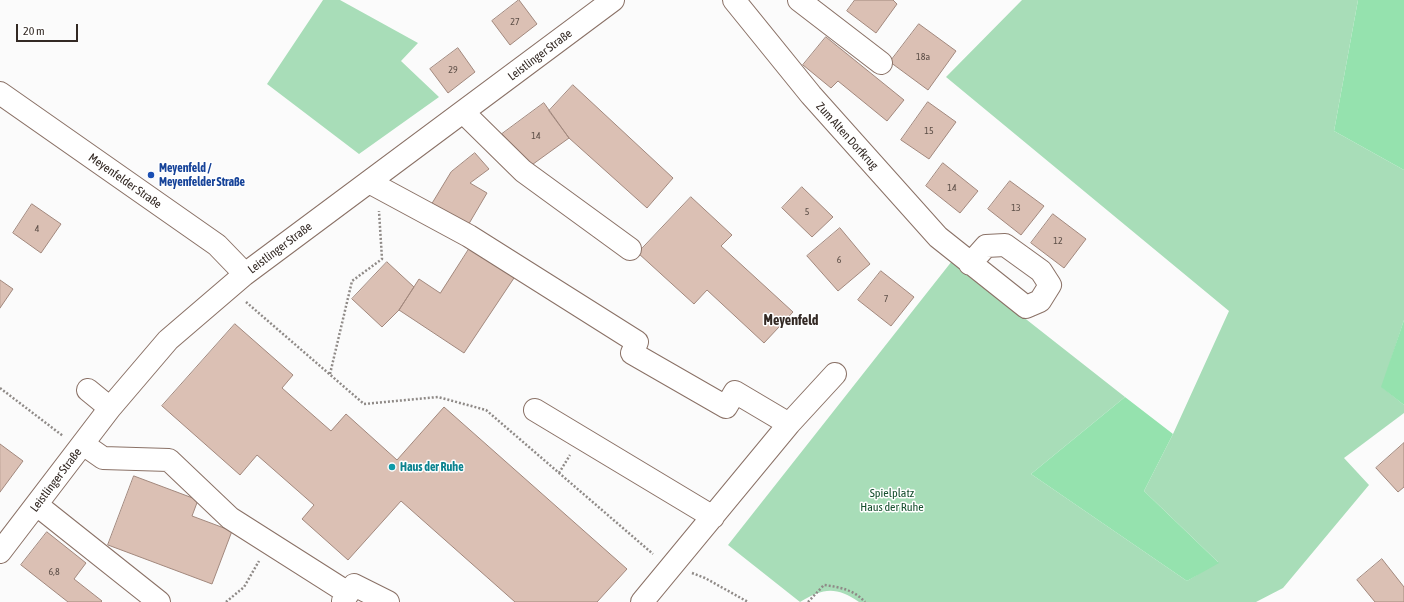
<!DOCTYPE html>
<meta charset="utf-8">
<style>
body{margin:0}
#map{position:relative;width:1404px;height:602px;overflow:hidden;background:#fbfbfb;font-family:"Asap Condensed",sans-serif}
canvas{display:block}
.scale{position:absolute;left:16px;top:24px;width:62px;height:18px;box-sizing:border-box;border:2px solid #332924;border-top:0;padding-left:5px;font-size:12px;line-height:14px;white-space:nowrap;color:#332924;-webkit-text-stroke:3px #fff;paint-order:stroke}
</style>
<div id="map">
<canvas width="1404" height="602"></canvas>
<div class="scale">20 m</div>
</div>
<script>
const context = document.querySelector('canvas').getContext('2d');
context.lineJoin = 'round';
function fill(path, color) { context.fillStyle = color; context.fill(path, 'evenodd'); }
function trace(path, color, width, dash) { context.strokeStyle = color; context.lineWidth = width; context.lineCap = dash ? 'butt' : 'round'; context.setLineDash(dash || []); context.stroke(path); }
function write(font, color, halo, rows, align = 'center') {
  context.font = font + ' "Asap Condensed",sans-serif'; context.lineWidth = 3; context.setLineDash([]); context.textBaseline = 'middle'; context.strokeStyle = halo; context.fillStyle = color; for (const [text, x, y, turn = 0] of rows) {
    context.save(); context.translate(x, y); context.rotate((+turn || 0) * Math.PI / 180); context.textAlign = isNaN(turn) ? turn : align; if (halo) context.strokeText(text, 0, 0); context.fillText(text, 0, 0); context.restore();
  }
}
fill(new Path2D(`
 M323 0H340L418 43 401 61 439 97 359 154 267 84Z
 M1022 0H1358L1334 131 1404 170V320L1382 387 1404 405V413L1344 458 1369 485 1283 588 1256 602H859C836 586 823 588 800 602L728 545 952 261 1125 397 1031 474 1187 581 1218 562 1144 491 1173 434 1229 311 946 77Z`), '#a8ddb8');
fill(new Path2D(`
 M1358 0H1404V170L1334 131Z
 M1404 320V405L1381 387Z
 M1125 397 1173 434 1144 491 1219 563 1187 581 1031 474Z`), '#95e2ae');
const building = new Path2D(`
 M519 0 537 24 510 45 492 21Z
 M855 0H893L897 4 876 33 847 11Z
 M919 24 956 51 928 90 890 62Z
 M826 37 904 100 887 121 838 81 831 88 803 65Z
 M458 48 475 72 448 93 430 69Z
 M573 85 673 178 647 208 569 138 549 111Z
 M928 102 956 122 929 159 901 140Z
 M544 103 569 138 529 167 502 134Z
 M475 153 489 169 470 183 487 193 467 227 431 205 451 172Z
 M943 163 978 191 960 213 926 186Z
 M1010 181 1044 206 1021 235 988 209Z
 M802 187 833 217 812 237 782 208Z
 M691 197 732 235 721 246 793 312 764 343 707 290 694 304 638 253Z
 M32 204 61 224 41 253 13 233Z
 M1053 214 1086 239 1064 268 1031 243Z
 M840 228 870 264 838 291 807 256Z
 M471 246 516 275 464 353 399 310 419 279 440 293Z
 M387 262 414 287 399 310 382 327 352 299Z
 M881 271 914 297 891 326 858 300Z
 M0 280 13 289 0 308Z
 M235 324 293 375 282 388 331 431 346 414 397 460 444 407 627 569 597 602H515L401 501 348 560 302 519 314 505 257 455 240 475 162 406Z
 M1404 443V487L1398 492 1376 468Z
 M0 444 23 461 0 492Z
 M134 476 198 500 192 516 232 531 212 584 108 545Z
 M47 532 86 563 74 579 102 601 101 602H68L21 565Z
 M1382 559 1404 587V602H1375L1357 580Z`);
fill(building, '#dbc0b4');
trace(building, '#a2887d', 1);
const minor = new Path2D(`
 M734 0 811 95 938 237 1026 307 1040 301 1050 285 1041 271 1005 245 986 246 970 264
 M799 0 881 63
 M0 93 217 245 245 274
 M463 112 523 171 630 249
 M369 182 469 236 637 342 632 353 726 407 735 392 789 424 642 602
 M88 390 110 408
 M535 410 713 517
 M789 424 835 374
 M83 444 103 458 169 460 230 518 348 593
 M37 505 159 602
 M0 552 110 408 168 340 245 274 613 0
 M343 601 354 585 388 602`);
trace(minor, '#8a7166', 24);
trace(new Path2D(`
 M246 302 364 404 438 397 486 410 653 554
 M330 374 352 281 382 259 379 211
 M0 388 63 436
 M559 473 570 455
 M692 573 705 578 748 602
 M226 602 244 587 259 561
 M808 602 824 585C840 587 854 590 865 602`), '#8f8a87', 2.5, [2, 2]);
trace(minor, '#fff', 22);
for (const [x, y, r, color] of [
 [151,175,4,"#1a4fb4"],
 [392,467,4,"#0f9aa8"]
]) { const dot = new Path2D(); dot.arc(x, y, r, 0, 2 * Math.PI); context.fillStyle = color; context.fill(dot); trace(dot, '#fff', 1.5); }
write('10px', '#5d4f48', null, [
 ["27",515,22],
 ["18a",923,57],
 ["29",453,70],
 ["15",929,131],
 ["14",536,136],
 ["14",952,188],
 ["13",1016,208],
 ["5",807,212],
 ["4",37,229],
 ["12",1058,241],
 ["6",839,260],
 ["7",886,299],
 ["6,8",54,572]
]);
write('12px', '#332924', '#fff', [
 ["Leistlinger Straße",540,55,-37],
 ["Zum Alten Dorfkrug",847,136,48],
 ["Meyenfelder Straße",125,181,35],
 ["Leistlinger Straße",280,248,-37],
 ["Leistlinger Straße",56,480,-53]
]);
write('bold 12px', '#164399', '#fff', [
 ["Meyenfeld /",159,168],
 ["Meyenfelder Straße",159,182]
], 'left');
write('bold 12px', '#0d838f', '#fff', [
 ["Haus der Ruhe",400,467]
], 'left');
write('12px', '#164f2e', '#fff', [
 ["Spielplatz",892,493],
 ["Haus der Ruhe",892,507]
]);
write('bold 14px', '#332924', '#fff', [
 ["Meyenfeld",791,321]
]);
</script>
